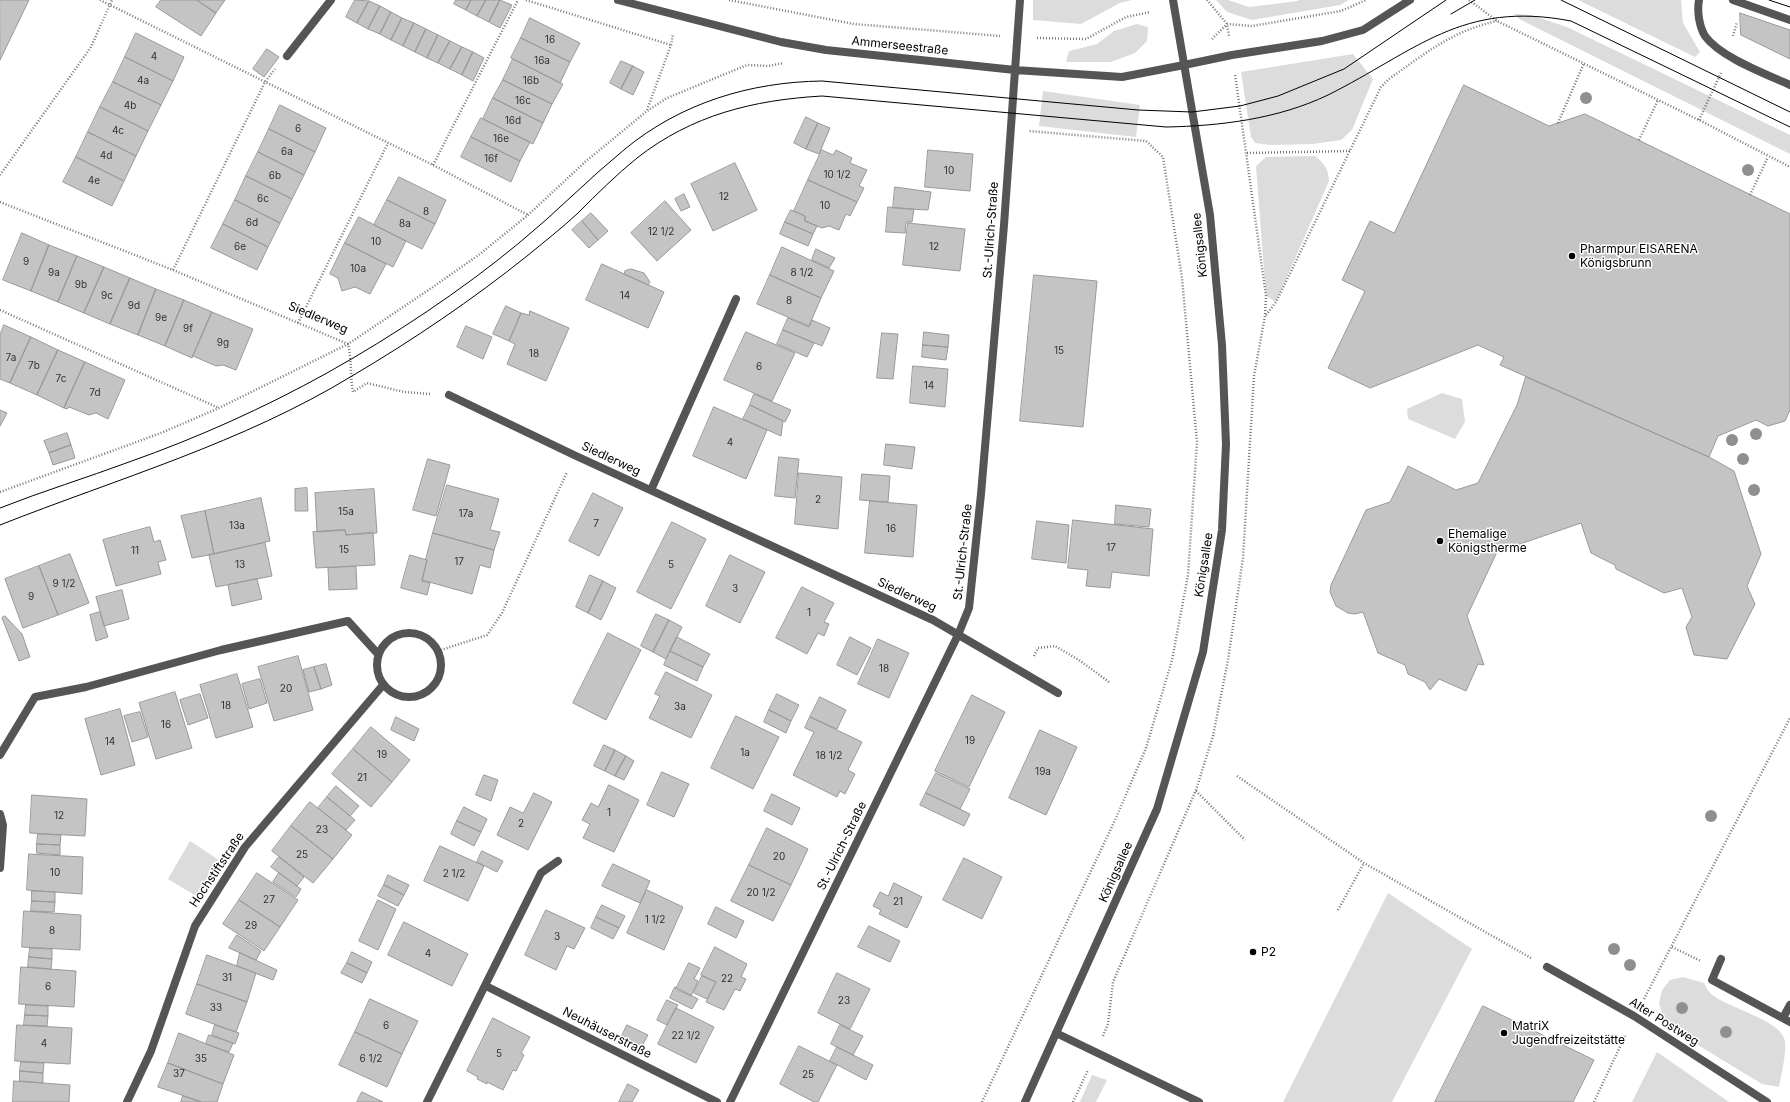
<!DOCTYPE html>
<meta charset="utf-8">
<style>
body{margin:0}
canvas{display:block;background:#fff}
</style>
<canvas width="1790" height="1102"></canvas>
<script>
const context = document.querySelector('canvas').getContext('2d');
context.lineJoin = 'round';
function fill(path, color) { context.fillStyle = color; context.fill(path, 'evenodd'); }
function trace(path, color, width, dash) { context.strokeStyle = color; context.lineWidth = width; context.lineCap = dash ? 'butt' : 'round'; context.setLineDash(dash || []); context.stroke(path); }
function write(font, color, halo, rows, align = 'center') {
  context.font = font + ' Inter,sans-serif'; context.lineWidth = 3; context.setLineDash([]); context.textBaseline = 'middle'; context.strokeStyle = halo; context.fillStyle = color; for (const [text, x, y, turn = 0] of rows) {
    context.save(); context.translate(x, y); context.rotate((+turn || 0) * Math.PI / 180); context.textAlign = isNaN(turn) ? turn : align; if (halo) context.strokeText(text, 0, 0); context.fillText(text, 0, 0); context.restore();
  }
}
fill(new Path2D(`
 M1033 0H1132L1120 3 1081 24 1033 20Z
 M1216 0H1228L1249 7 1298 1V0H1349L1340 5 1252 20 1227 12Z
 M1578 0H1681L1683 23 1700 52 1695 57Z
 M1514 14 1531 15 1567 27 1790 135V154L1521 20Z
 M1137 24 1148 27 1147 41 1135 53 1111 62H1066L1069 51 1097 44 1114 31Z
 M1353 54 1373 79 1352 130 1341 140 1313 144 1271 145 1255 143 1251 137 1241 72Z
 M1043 91 1140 105 1136 137 1039 126Z
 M1315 156C1325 164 1328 168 1329 181L1276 302 1266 296 1256 166 1266 157Z
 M1442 393 1462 399 1465 422 1455 439 1408 419 1407 409Z
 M190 841 219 860 196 896 168 879Z
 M1388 893 1472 949 1392 1102H1283Z
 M1683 977 1704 983C1706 987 1708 991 1711 994 1728 1008 1777 1019 1784 1038 1788 1047 1781 1076 1779 1087L1762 1084 1683 1036 1670 1026 1663 1015 1659 1004 1662 990 1670 980Z
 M1657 1052 1729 1102H1632Z
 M1092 1075 1107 1080 1096 1102H1080Z`), '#dcdcdc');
const building = new Path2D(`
 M0 0H29L0 60Z
 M161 0H197L216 13 201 36 156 7Z
 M197 0H225L216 13Z
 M355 0 369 1 357 23 346 17Z
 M456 0H471L466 10 454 4Z
 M471 0H486L477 16 466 10Z
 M486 0H500L489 22 477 16Z
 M500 0 512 5 500 28 489 22Z
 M369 1 380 6 368 29 357 23Z
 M380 6 391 12 380 34 368 29Z
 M391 12 402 18 391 40 380 34Z
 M1740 13 1790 30V59L1741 35Z
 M402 18 414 23 403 46 391 40Z
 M530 18 580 43 570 62 521 38Z
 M414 23 426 29 415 52 403 46Z
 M426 29 438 35 427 58 415 52Z
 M136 33 184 57 173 81 125 57Z
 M438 35 450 41 438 63 427 58Z
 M521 38 570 62 560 83 511 58Z
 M450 41 462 47 450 69 438 63Z
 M462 47 473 52 462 75 450 69Z
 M267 49 279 57 264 77 253 69Z
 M473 52 484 58 473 81 462 75Z
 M125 57 173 81 161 105 113 82Z
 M513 59 563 84 552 104 503 80Z
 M621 61 633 66 621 89 610 83Z
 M633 66 644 72 633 95 621 89Z
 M503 80 552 104 543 123 493 98Z
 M113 82 161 105 148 131 100 107Z
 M1464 85 1549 126 1585 114 1790 214V410L1785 421 1768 426 1756 420 1718 436 1709 457 1500 365 1504 357 1478 345 1370 388 1328 368 1365 291 1342 280 1370 221 1394 233Z
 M493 98 543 123 533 144 483 119Z
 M280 105 326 128 315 152 269 129Z
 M100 107 148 131 136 156 88 132Z
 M806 117 818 123 806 149 794 143Z
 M481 118 530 142 520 161 471 137Z
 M818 123 830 128 819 154 806 149Z
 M269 129 315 152 304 175 258 152Z
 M88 132 136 156 124 181 76 157Z
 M471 137 520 161 511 182 461 157Z
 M822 150 833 155 836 150 852 158 850 163 867 170 859 186 864 188 857 202 808 180Z
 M928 150 973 154 970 191 925 187Z
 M258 152 304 175 292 199 246 176Z
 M76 157 124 181 112 206 63 182Z
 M735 163 757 210 713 231 691 184Z
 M246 176 292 199 280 223 235 200Z
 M399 177 446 200 435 224 387 200Z
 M808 180 857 202 850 216 846 214 839 230 829 226 822 228 805 221V216L794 211Z
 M895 187 931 192 928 210 893 208Z
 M684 194 690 207 681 211 675 199Z
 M235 200 280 223 268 247 223 224Z
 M387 200 435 224 422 249 374 225Z
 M665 201 691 230 657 261 631 233Z
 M888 207 914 209 912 222H906L905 233 886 232Z
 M791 210 805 216V221L817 226 813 234 785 222Z
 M591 213 608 231 598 240 582 221Z
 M359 217 406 241 393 267 345 243Z
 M582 221 598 240 589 248 572 230Z
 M785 222 813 234 808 246 780 234Z
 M908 223 965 229 960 271 903 265Z
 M223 224 268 247 257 270 211 248Z
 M22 233 49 245 31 291 3 280Z
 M345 243 386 264 370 294 355 287 342 291 338 278 330 274Z
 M49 245 77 256 58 302 31 291Z
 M782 247 834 271 821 298 770 275Z
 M816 249 835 258 829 268 812 260Z
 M77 256 104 267 84 313 58 302Z
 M602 264 664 292 648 328 586 300Z
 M104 267 130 278 110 324 84 313Z
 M631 269 644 273 650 282 648 285 624 274 625 271Z
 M770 275 821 298 809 326 757 304Z
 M1034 275 1097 281 1083 427 1020 421Z
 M130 278 156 289 138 335 110 324Z
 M156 289 184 300 165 346 138 335Z
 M184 300 212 312 192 358 165 346Z
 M506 306 521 313 509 341 493 334Z
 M530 311 569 328 546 381 507 364 515 344 509 341 521 313 529 315Z
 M212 312 253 329 236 370 223 365 216 366 193 356Z
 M788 318 809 327 812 320 830 328 822 346 783 330Z
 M4 325 31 337 10 383 0 379V335Z
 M466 326 492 337 483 359 457 347Z
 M783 330 814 343 807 357 777 344Z
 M746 332 795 353 772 401 724 380Z
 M924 332 949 335 948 347 923 345Z
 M882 333 898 334 893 379 877 378Z
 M31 337 58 350 37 395 10 383Z
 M923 345 948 347 946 360 922 357Z
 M58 350 85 362 64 408 37 395Z
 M85 362 125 380 108 419 96 413 89 415 69 407 67 409 64 408Z
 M913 366 948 369 945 407 910 403Z
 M1526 377 1709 457 1734 471 1761 554 1747 586 1755 604 1727 659 1694 655 1686 627 1692 617 1682 588 1664 593 1616 569 1615 565 1591 553 1581 523 1497 552 1467 616 1484 665 1478 664 1466 691 1439 679 1430 690 1425 682 1408 674 1405 665 1378 653 1363 612 1355 614 1348 613 1336 606 1330 592 1331 585 1366 510 1390 502 1408 466 1456 490 1478 483 1517 405Z
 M754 394 791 410 785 422 750 405Z
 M750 405 783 421 781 436 743 419Z
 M714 407 767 430 746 479 693 456Z
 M0 410 7 413 0 426Z
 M67 433 71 445 49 453 44 441Z
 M886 444 915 447 912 469 884 465Z
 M71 445 75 458 53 465 49 453Z
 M779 457 799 459 795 498 775 496Z
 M428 459 450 465 436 516 413 510Z
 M799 473 842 477 838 529 795 524Z
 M862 474 890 476 888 502 860 500Z
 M447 485 499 499 490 530 500 532 494 550 433 533Z
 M307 488 308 511H295V489Z
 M374 489 377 533 346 535 345 530 317 532 315 493Z
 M593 493 623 508 599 556 569 541Z
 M261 498 270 541 214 554 205 511Z
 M870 501 917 505 913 557 865 553Z
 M1116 505 1151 509 1149 527 1115 524Z
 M205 511 214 554 192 558 181 516Z
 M1073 520 1153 529 1149 576 1112 572 1110 588 1086 586 1088 570 1068 568Z
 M1037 521 1069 525 1066 563 1032 559Z
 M672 522 706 539 671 609 637 592Z
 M150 527 154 542 160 540 166 560 158 562 161 574 116 586 103 540Z
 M345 530 346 535 373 532 375 565 316 568 313 532Z
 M433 533 494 550 490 568 480 565 472 594 422 580 427 560 426 559Z
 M265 543 272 576 216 587 209 555Z
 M70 554 89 603 58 615 39 566Z
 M410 555 427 560 422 581 430 583 427 595 401 588Z
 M730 555 765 572 740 623 706 606Z
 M39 566 58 615 23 628 5 579Z
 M356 567 357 589 329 590 328 568Z
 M590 575 603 581 588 613 576 607Z
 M257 579 262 599 232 606 228 585Z
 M603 581 616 588 601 620 588 613Z
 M802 587 834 603 824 622 829 624 824 636 818 633 807 654 776 638Z
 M122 590 129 619 104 626 96 597Z
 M100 612 108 637 96 641 90 615Z
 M656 614 669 620 653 652 641 646Z
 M5 616 22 634 30 657 19 661 2 618Z
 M669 620 682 627 666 659 653 652Z
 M608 633 641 650 606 720 573 703Z
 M677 637 710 654 703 667 670 651Z
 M850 637 871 648 857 675 837 665Z
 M878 639 909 653 889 698 858 684Z
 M670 651 703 667 697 681 664 665Z
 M298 656 313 710 274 721 258 667Z
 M326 664 332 685 321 689 314 667Z
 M314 667 321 689 309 692 303 670Z
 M666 672 712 695 691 738 649 718 660 696 655 694Z
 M237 674 253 727 216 738 200 685Z
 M260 679 267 703 249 709 242 684Z
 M175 692 192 748 156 759 139 703Z
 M200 694 208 718 188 725 180 700Z
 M777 694 799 705 791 721 769 710Z
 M972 695 1005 712 969 787 935 771Z
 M820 697 846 710 837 729 810 717Z
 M120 709 135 765 101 775 85 719Z
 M769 710 791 721 786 733 764 722Z
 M140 712 148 737 132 742 124 716Z
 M736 716 779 737 753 789 711 768Z
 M396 717 419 729 414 741 391 730Z
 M810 717 862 742 848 770 855 774 845 794 840 791 837 797 793 775 814 732 805 728Z
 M371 727 410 760 392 782 353 749Z
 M1040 730 1077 747 1046 815 1009 798Z
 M604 745 615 750 605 771 594 766Z
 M353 749 392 782 371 807 332 774Z
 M615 750 626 756 615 776 605 771Z
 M626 756 634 761 624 780 615 776Z
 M662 772 689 784 674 817 647 805Z
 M936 773 970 789 960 809 926 793Z
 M484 775 498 780 491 801 476 795Z
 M609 785 639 800 614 852 583 838 590 824 582 820 591 803 598 807Z
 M336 786 359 806 350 816 327 797Z
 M534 793 552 802 528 850 497 835 510 807 523 813Z
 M926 793 970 814 964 826 920 805Z
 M772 794 800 808 792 825 764 811Z
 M32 795 87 799 85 836 30 833Z
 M327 797 355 820 346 830 318 808Z
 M310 802 352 835 333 859 291 826Z
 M464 807 487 819 481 832 457 821Z
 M457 821 481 832 474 846 451 834Z
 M291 826 333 859 313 883 272 851Z
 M767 828 808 849 791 885 749 865Z
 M38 834 61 835 60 845 37 844Z
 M37 844 60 845V855L37 853Z
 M440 846 484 866 468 901 424 881Z
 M482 851 503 861 497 872 477 862Z
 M29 854 83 857 82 894 27 890Z
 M279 857 304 877 297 886 271 867Z
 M964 858 1002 877 982 919 943 900Z
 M613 864 650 881 640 903 602 886Z
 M749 865 791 885 773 921 731 901Z
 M257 873 298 900 280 927 239 900Z
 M279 873 301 889 296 897 273 882Z
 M388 875 409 885 404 895 384 885Z
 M894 883 922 897 907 928 879 914 881 910 873 906 880 892 888 896Z
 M384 885 404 895 398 906 378 896Z
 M647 890 683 907 664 950 627 933Z
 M32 891 55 892V902L32 901Z
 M239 900 280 927 264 951 223 924Z
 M378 900 396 909 378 950 359 941Z
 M32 901 55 902 54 912 31 911Z
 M602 905 625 916 619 928 596 917Z
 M716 907 744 921 736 938 708 924Z
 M546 910 585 928 574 949 567 946 556 970 525 955Z
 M24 911 81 915 80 950 22 947Z
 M596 917 619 928 613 939 591 928Z
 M404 922 468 954 452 986 388 955Z
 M869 926 900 941 890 962 858 947Z
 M237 935 261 951 256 960 229 948Z
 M715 947 747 964 741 977 746 979 740 991 735 989 724 1010 706 1002 716 982 701 975Z
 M30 948 52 949V959L29 957Z
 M352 952 372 962 367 973 347 963Z
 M240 953 277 970 273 980 237 966Z
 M207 955 256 973 247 1002 197 984Z
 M29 957 52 959 51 969 28 967Z
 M347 963 367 973 362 983 341 973Z
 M689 963 700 968 694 979 698 981 691 996 676 989Z
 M21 967 76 971 74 1007 19 1004Z
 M837 973 870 989 850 1029 818 1013Z
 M702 976 716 982 707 999 694 993Z
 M197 984 247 1002 236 1032 186 1014Z
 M675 987 698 999 692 1009 670 998Z
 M370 999 418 1021 402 1054 355 1032Z
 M667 1000 678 1005 667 1025 657 1020Z
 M26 1005 48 1006V1016L25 1015Z
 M1483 1006 1594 1060 1573 1102H1435Z
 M676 1008 714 1027 696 1063 658 1044Z
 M25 1015 48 1016 47 1026 24 1025Z
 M493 1018 530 1037 521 1053 524 1055 516 1071 513 1070 503 1090 487 1082V1084L477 1079 478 1077 467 1071Z
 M17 1025 72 1028 70 1064 15 1061Z
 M215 1025 239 1033 235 1044 212 1035Z
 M627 1025 648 1035 642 1046 622 1036Z
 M840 1025 863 1036 853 1055 831 1044Z
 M355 1032 402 1054 387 1087 339 1065Z
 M179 1033 234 1055 223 1084 168 1063Z
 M209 1035 233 1043 229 1052 206 1044Z
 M799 1046 837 1065 818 1102H814L780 1084Z
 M837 1047 873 1065 866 1080 830 1061Z
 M21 1062 44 1063 43 1073 20 1071Z
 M168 1063 223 1084 217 1102H202L158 1087Z
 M20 1071 43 1073V1083L20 1081Z
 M14 1081 70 1085 69 1102H13Z
 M628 1084 639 1090 632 1102H619Z
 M362 1092 383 1102H357Z
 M183 1096 201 1102H181Z`);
fill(building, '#c4c4c4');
trace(building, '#999', 1);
trace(new Path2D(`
 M100 0 433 165 528 215
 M526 0 671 45
 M729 0 854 24 1000 36
 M1207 0 1227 24 1229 36
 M1469 0 1497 21 1699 120 1790 167
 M1733 36 1737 22
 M1037 38 1086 39 1126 17 1150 12
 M1212 39 1227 24 1252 26 1341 11 1366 0
 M647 110 671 45 673 34
 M1699 120 1721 73
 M1558 123 1584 63
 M1639 140 1658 100
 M1247 153 1350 151
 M433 165 518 0
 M0 175 91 47 112 0
 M1750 195 1768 157
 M0 202 173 270 348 344C352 360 350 376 353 392L367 383 404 392 431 394
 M173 270 265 82 275 69
 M0 310 219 408
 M1266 315 1276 302 1381 87 1389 79C1426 53 1452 31 1497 21
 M298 323 388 143
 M0 492 161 433 219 408 348 344 430 289 480 254 528 215 585 162 647 111 667 98 747 65 769 66 783 63
 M438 651 487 635 502 613 567 472
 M1034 656 1038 648 1055 646 1079 660 1109 682
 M1237 776 1364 863 1531 958
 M1196 791 1245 840
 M1338 910 1364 863
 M1672 947 1701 961
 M1644 999 1790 718
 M1103 1036 1108 1024 1113 982 1196 790 1213 736 1228 660 1243 558 1254 376 1265 316 1266 296 1235 74
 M982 1102 1116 818 1146 748 1172 660 1188 575 1197 442 1182 278 1163 157 1146 141 1029 131
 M1073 1102 1088 1070
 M1594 1102 1626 1034`), '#777', 2.5, [1, 2]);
trace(new Path2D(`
 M1699 0C1697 11 1699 26 1705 36 1720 57 1766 74 1790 85
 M1733 0 1790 20
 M1184 65 1232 55 1322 41 1363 30 1410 0
 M1721 959 1712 980 1790 1022
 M1783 1018 1790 1005
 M1056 1033 1199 1102`), '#555', 8);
trace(new Path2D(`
 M618 0 781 42 826 50 1015 70 1122 77 1184 65
 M287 56 331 0
 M449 395 574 455 933 620 1058 693
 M651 490 736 299
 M377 665a32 32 0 1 1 64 0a32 32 0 1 1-64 0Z
 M0 755 35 697 86 687 221 650 348 621 378 654
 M0 814 3 825 0 868
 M1547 967 1634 1016 1767 1102
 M486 986 717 1102
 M127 1102 151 1051 195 926 245 847 383 685
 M427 1102 541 873 558 861
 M730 1102 958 635 969 608 981 494 1004 225 1020 0`), '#555', 8);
trace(new Path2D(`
 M1025 1102 1157 809 1203 652 1222 530 1226 444 1222 345 1210 215 1173 0`), '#555', 8);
trace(new Path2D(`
 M1561 0 1790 112
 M1769 0 1790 7
 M1451 14 1475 0
 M0 508C43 491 86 478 129 462 197 438 264 408 327 373 393 336 461 291 519 243 556 213 588 179 625 149 681 103 750 82 822 81L1138 110 1192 112 1240 106 1278 96 1344 69 1446 0
 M0 525C119 478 242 443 352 376 413 340 472 300 527 256 544 242 562 228 578 213 597 194 616 175 637 158 692 115 753 100 822 96L1166 127C1220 126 1278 119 1328 95 1416 51 1462 0 1571 21L1790 127`), '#000', 1);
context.fillStyle = '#8f8f8f';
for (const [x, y] of [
 [1586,98],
 [1748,170],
 [1756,434],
 [1732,440],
 [1743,459],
 [1754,490],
 [1711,816],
 [1614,949],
 [1630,965],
 [1682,1008],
 [1726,1032]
]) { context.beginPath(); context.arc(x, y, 6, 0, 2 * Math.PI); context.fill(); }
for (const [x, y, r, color] of [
 [1572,256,4,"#000"],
 [1440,541,4,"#000"],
 [1253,952,4,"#000"],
 [1504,1033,4,"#000"]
]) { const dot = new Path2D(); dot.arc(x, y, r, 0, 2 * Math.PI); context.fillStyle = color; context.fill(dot); trace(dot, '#fff', 1.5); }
write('10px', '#313131', null, [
 ["16",550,40],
 ["4",154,57],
 ["16a",542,61],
 ["4a",143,81],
 ["16b",531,81],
 ["16c",523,101],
 ["4b",130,106],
 ["16d",513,121],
 ["6",298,129],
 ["4c",118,131],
 ["16e",501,139],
 ["6a",287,152],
 ["4d",106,156],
 ["16f",491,159],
 ["10",949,171],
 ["10 1/2",837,175],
 ["6b",275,176],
 ["4e",94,181],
 ["12",724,197],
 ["6c",263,199],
 ["10",825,206],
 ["8",426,212],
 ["6d",252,223],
 ["8a",405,224],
 ["12 1/2",661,232],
 ["10",376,242],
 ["6e",240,247],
 ["12",934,247],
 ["9",26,262],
 ["10a",358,269],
 ["9a",54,273],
 ["8 1/2",802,273],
 ["9b",81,285],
 ["9c",107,296],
 ["14",625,296],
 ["8",789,301],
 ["9d",134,306],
 ["9e",161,318],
 ["9f",188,329],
 ["9g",223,343],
 ["15",1059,351],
 ["18",534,354],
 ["7a",11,358],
 ["7b",34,366],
 ["6",759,367],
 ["7c",61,379],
 ["14",929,386],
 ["7d",95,393],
 ["4",730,443],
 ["2",818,500],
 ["15a",346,512],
 ["17a",466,514],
 ["7",596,524],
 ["13a",237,526],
 ["16",891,529],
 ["17",1111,548],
 ["15",344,550],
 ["11",135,551],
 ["17",459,562],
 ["13",240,565],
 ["5",671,565],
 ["9 1/2",64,584],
 ["3",735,589],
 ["9",31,597],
 ["1",809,613],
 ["18",884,669],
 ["20",286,689],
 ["18",226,706],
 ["3a",680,707],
 ["16",166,725],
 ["19",970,741],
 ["14",110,742],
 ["1a",745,753],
 ["19",382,755],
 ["18 1/2",829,756],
 ["19a",1043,772],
 ["21",362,778],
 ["1",609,813],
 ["12",59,816],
 ["2",521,824],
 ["23",322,830],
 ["25",302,855],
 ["20",779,857],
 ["10",55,873],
 ["2 1/2",454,874],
 ["20 1/2",761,893],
 ["27",269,900],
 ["21",898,902],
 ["1 1/2",655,920],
 ["29",251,926],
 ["8",52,931],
 ["3",557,937],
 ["4",428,954],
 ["31",227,978],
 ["22",727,979],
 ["6",48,987],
 ["23",844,1001],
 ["33",216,1008],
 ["6",386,1026],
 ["22 1/2",686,1036],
 ["4",44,1044],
 ["5",499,1054],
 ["35",201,1059],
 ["6 1/2",371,1059],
 ["37",179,1074],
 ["25",808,1075]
]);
write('12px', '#000', '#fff', [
 ["Ammerseestraße",900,46,6],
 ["St.-Ulrich-Straße",991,230,-86],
 ["Königsallee",1200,245,-96],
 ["Siedlerweg",318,318,23],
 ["Siedlerweg",611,459,25],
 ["St.-Ulrich-Straße",963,552,-84],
 ["Königsallee",1204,565,-81],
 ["Siedlerweg",907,595,25],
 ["St.-Ulrich-Straße",842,846,-64],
 ["Hochstiftstraße",217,870,-56],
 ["Königsallee",1116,872,-66],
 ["Alter Postweg",1664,1022,32],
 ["Neuhäuserstraße",607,1033,27]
]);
write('12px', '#000', '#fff', [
 ["Pharmpur EISARENA",1580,249],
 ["Königsbrunn",1580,263],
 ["Ehemalige",1448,534],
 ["Königstherme",1448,548],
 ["P2",1261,952],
 ["MatriX",1512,1026],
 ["Jugendfreizeitstätte",1512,1040]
], 'left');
</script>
